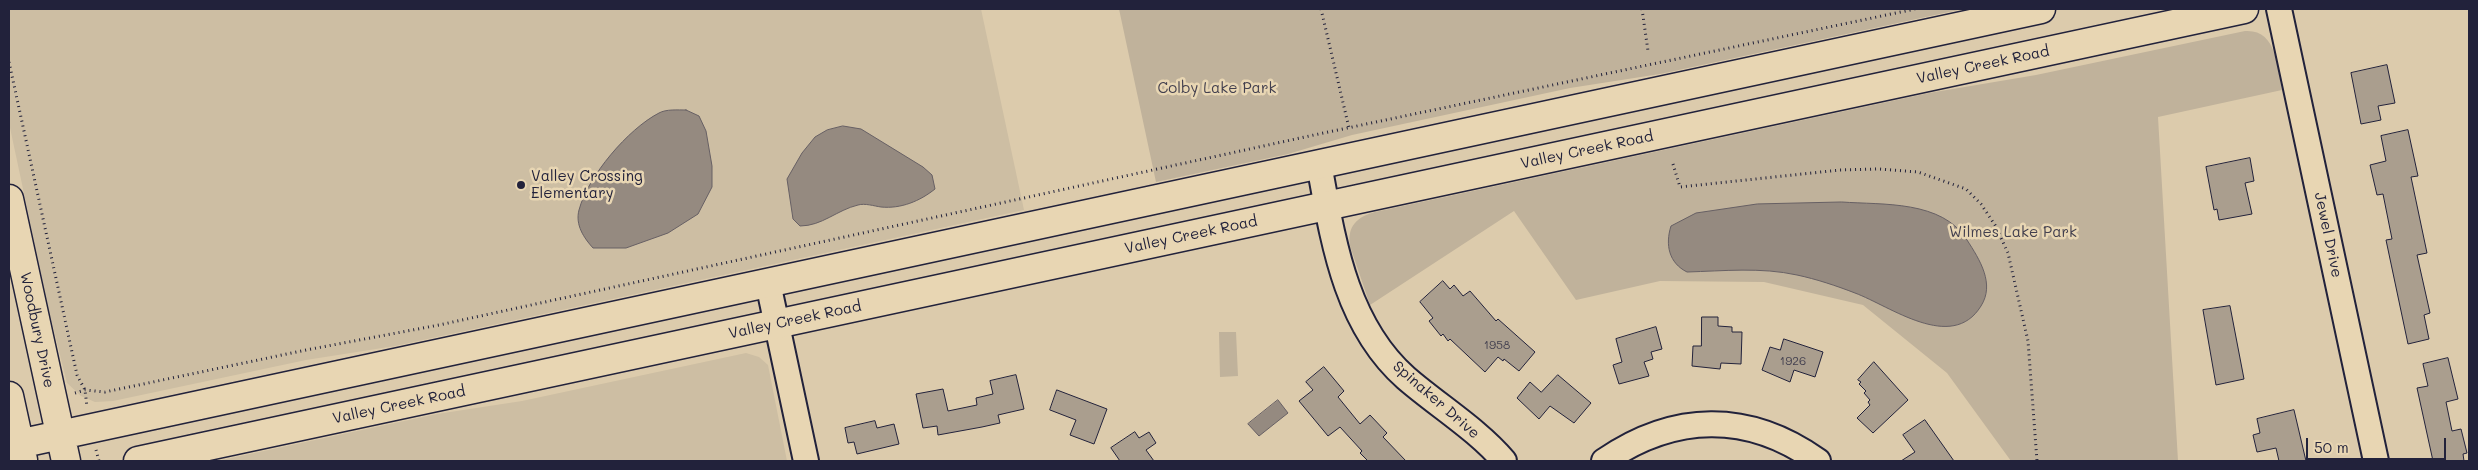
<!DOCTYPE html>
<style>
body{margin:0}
#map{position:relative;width:2478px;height:470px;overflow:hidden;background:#dccbac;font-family:Mali,sans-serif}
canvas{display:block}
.frame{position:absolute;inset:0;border:10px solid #22223b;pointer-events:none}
.scale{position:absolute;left:2306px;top:438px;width:140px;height:22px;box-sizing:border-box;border:2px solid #22223b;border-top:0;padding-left:6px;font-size:15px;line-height:18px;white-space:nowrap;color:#22223b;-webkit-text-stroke:4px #e8d6b3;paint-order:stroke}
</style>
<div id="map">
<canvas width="2478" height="470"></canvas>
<div class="frame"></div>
<div class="scale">50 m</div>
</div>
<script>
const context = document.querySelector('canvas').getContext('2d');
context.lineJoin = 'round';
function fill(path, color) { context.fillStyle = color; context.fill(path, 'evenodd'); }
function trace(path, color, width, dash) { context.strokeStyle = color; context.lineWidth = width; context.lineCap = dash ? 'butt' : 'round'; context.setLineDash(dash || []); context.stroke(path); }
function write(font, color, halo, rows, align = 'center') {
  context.font = font + ' Mali,sans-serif'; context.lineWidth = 5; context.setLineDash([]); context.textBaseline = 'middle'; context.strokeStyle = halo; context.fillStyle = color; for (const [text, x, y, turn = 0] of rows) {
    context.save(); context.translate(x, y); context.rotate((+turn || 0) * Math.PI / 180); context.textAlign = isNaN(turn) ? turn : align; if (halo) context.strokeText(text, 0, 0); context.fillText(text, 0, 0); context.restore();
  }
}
fill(new Path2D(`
 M9 9H981L1024 210 395 346 306 360 113 401 95 402 81 396 67 383 49 311 9 123Z
 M746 353 759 357 768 365 787 461H217L437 414 522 401Z`), '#cdbea3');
fill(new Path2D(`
 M1119 9H1963L1660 74 1570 88 1352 135 1288 154 1156 182Z
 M2245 31C2277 29 2277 67 2282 90L2158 117 2178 461H2011L1947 373 1863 305 1764 282 1660 281 1576 300 1514 211 1370 305 1350 246C1347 226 1357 217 1375 212L1929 93 2036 75Z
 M1219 332H1236L1238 376 1220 377Z`), '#c0b29b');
const water = new Path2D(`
 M686 110 699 116 706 131 712 166V187L698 214 668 233 626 248H593C584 238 575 225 579 210 588 176 628 129 659 113 666 109 678 110 686 110Z
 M843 126 861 129 923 167 932 175 935 189C920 201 901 209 881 207 874 206 865 203 858 205 837 210 822 226 800 226L793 219 787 179 802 153 815 137 827 130Z
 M1842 202C1883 205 1942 200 1967 240 1980 260 1995 284 1981 306 1952 353 1890 306 1855 293 1837 286 1816 279 1797 275 1761 267 1723 271 1687 272 1669 263 1665 245 1671 226L1696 213 1757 204Z
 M1278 400 1288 413 1259 436 1248 424Z`);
fill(water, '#958a80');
trace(water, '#676064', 1);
const building = new Path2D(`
 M2387 65 2395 103 2378 106 2381 120 2361 124 2351 73Z
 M2408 130 2418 176 2411 177 2427 253 2417 255 2430 313 2424 315 2429 339 2408 344 2386 240 2392 239 2383 194 2377 195 2370 165 2386 161 2381 136Z
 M2250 158 2254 181 2245 183 2252 214 2219 220 2217 209 2214 210 2206 167Z
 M1443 281 1450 289 1454 285 1463 296 1470 291 1496 321 1498 319 1535 352 1519 371 1504 359 1503 361 1498 357 1485 372 1450 339 1448 341 1443 334 1441 336 1429 321 1433 318 1420 302Z
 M2230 306 2244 379 2216 385 2203 310Z
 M1702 317H1718V326L1732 327V332H1742L1741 364 1721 363 1720 369 1692 366 1693 346H1701Z
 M1656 327 1662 349 1651 352 1653 359 1644 362 1649 376 1619 384 1613 365 1622 362 1616 339Z
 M1784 339 1823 352 1815 377 1794 370 1790 382 1762 370 1770 347 1780 350Z
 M2448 358 2458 399 2446 402 2452 431 2461 429 2467 453 2463 454 2464 461H2433L2417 388 2428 386 2423 364Z
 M1874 362 1908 400 1873 433 1857 418 1870 405 1868 402 1870 400 1864 393 1866 391 1859 384 1861 382 1858 380Z
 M1324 367 1344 391 1338 397 1360 424 1370 415 1387 433 1383 437 1406 461H1368L1360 453 1362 451 1340 427 1328 436 1299 401 1313 390 1306 382Z
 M1016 375 1024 409 998 415 1000 423 982 427 938 435 937 426 923 428 916 394 943 389 948 411 977 405 976 398 993 394 990 381Z
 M1558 375 1591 403 1574 423 1550 406 1539 419 1517 398 1530 382 1541 392Z
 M1057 390 1107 409 1094 444 1070 435 1076 420 1050 410Z
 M2294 410 2306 461H2279L2276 448 2257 452 2253 435 2260 433 2257 419Z
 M1925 420 1954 461H1901L1915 452 1903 435Z
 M875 421 877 428 894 424 899 444 857 454 854 442 848 443 845 428Z
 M1135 432 1139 438 1149 432 1156 443 1146 450 1154 461H1120L1111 448Z`);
fill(building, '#aa9e8e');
trace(building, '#22223b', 1);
const minor = new Path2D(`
 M2279 9 2376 461
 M1319 164C1333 240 1345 324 1406 378 1437 405 1478 430 1504 461
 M768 283 806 461
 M1604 461C1674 413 1748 411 1818 461`);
const major = new Path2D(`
 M9 199 66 461
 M9 396 23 460
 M9 446 2041 9
 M138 461 2244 9`);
trace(minor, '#22223b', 28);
trace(major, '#22223b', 31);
trace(new Path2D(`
 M1321 9 1349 128
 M1642 9 1648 51
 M9 62 77 375 85 390 87 407
 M1673 164 1680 187 1840 170 1879 169 1918 172 1966 189 1981 204 1995 225 2008 253 2028 341 2037 461
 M75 393 85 390 105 392 306 350 439 325 1314 135 1915 9
 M96 450 99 461`), '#22223b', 3, [1, 4]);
trace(minor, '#e8d6b3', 24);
trace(major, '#e8d6b3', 28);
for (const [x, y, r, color] of [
 [521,185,5,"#22223b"]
]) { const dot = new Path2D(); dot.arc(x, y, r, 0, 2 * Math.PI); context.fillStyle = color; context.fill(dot); trace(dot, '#e8d6b3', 2); }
write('12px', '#444150', null, [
 ["1958",1497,345],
 ["1926",1793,361]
]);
write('15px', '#22223b', '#e8d6b3', [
 ["Valley Creek Road",1983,65,-12],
 ["Valley Creek Road",1587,150,-12],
 ["Valley Creek Road",1191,235,-12],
 ["Jewel Drive",2328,235,78],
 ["Valley Creek Road",795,320,-12],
 ["Woodbury Drive",37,330,78],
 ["Spinaker Drive",1436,400,41],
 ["Valley Creek Road",399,405,-12]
]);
write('15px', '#423f4e', '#e8d6b3', [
 ["Colby Lake Park",1217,88],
 ["Wilmes Lake Park",2013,232]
]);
write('15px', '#22223b', '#e8d6b3', [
 ["Valley Crossing",531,176],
 ["Elementary",531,193]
], 'left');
</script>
